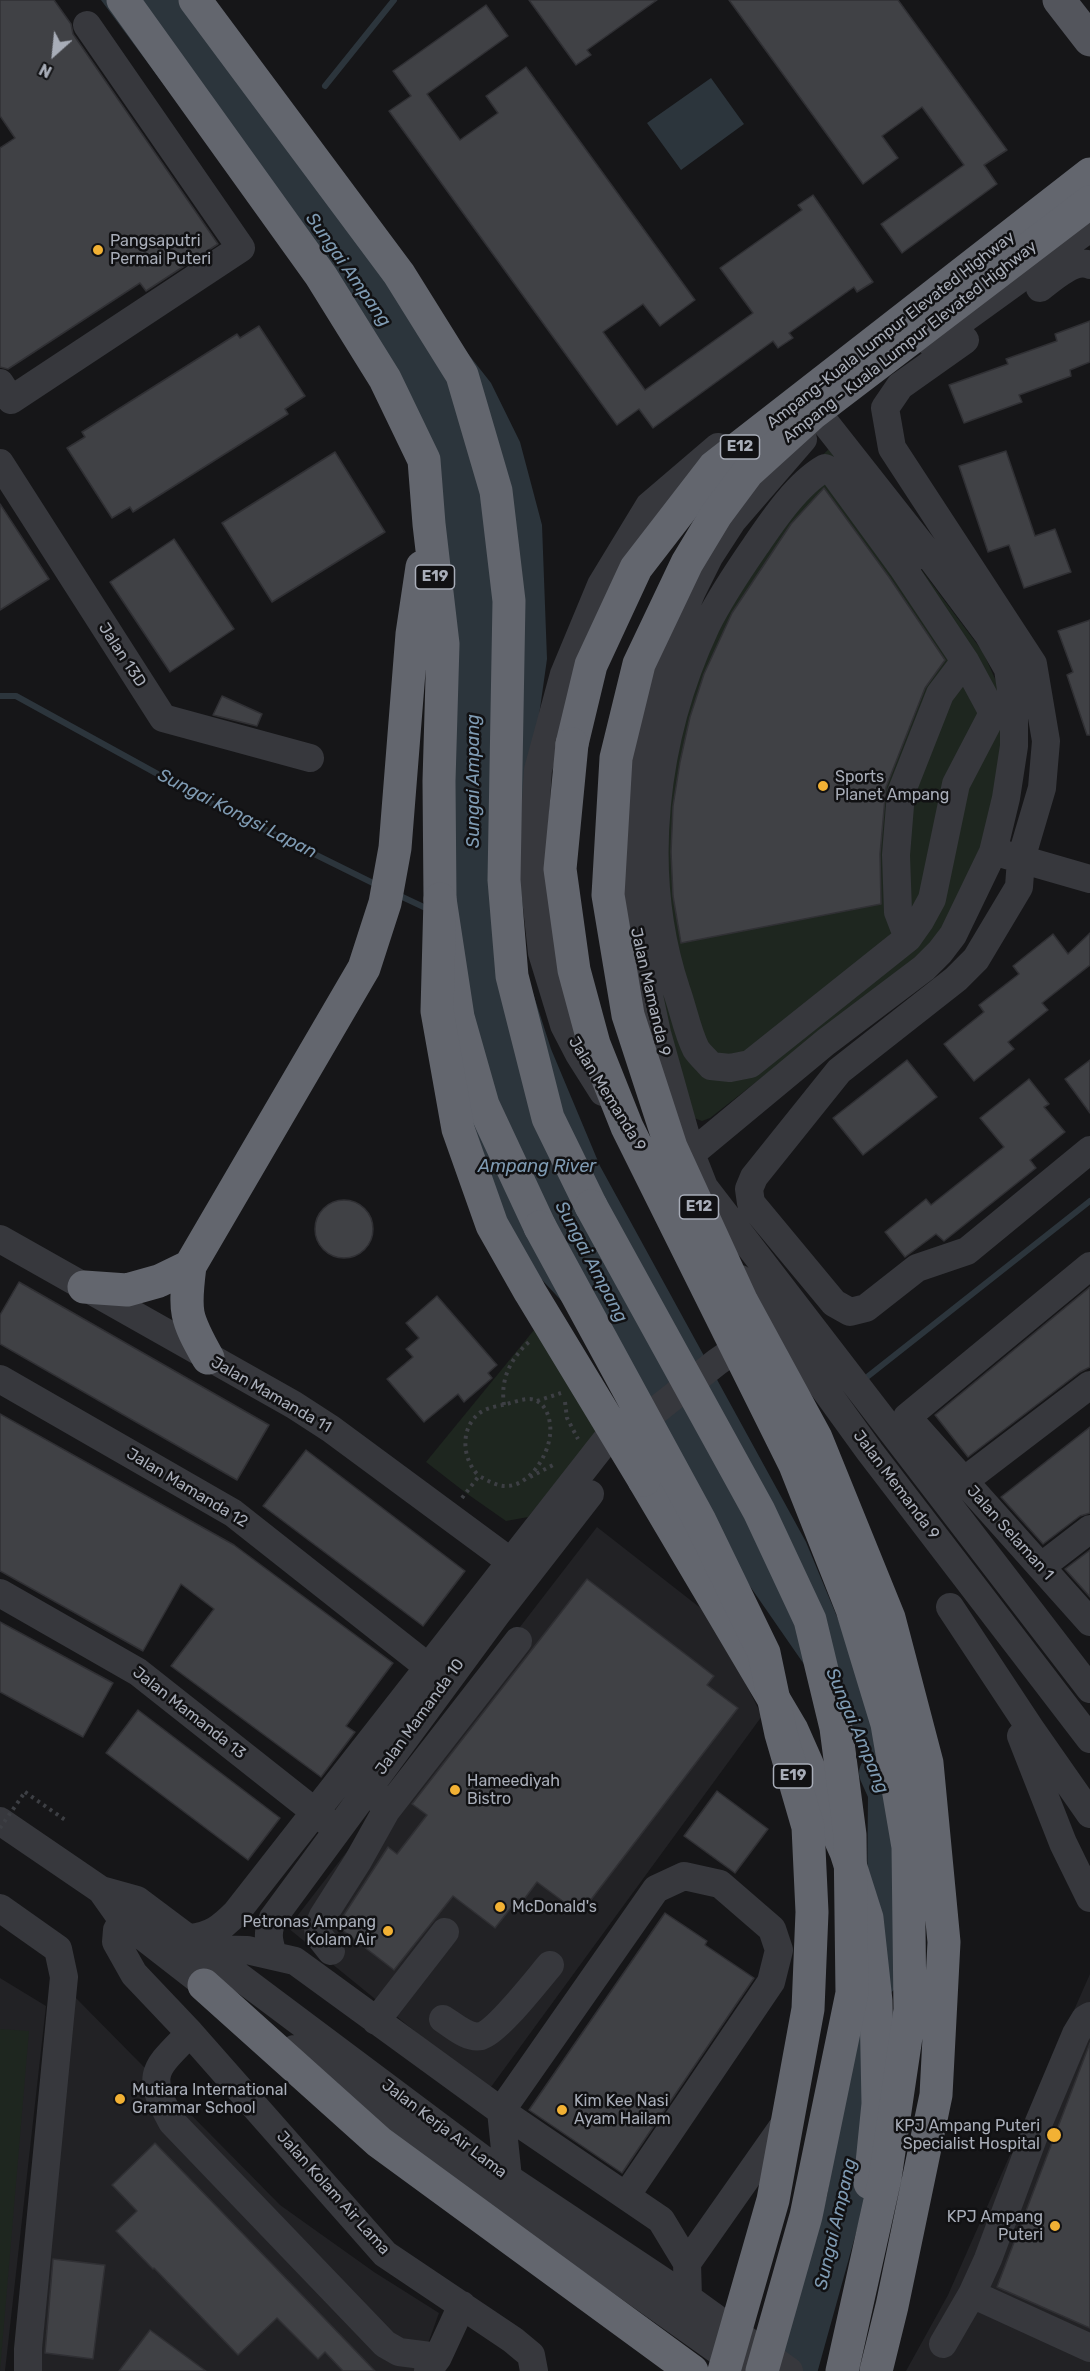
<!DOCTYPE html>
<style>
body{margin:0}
#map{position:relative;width:1090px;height:2371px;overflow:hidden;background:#161618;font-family:Rubik,sans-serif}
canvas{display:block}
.north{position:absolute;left:24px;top:24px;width:60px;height:60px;-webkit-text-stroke:4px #111113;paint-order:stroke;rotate:207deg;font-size:16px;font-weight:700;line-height:24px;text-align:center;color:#a8adb8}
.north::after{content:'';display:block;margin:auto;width:21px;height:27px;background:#a8adb8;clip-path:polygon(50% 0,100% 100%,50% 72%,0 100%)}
</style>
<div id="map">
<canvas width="1090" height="2371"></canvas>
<div class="north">N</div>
</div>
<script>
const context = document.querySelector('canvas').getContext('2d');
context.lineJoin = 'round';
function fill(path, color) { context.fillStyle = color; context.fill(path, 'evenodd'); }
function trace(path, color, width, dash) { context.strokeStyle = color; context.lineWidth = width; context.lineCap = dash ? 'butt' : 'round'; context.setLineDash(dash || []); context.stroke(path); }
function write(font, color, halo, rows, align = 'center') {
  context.font = font + ' Rubik,sans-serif'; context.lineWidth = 5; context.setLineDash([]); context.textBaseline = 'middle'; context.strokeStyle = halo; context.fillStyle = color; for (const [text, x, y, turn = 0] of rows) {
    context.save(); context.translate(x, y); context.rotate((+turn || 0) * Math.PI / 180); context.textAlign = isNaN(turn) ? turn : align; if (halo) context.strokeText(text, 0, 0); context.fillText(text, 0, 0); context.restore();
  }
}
fill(new Path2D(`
 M597 1527 712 1617 762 1716 488 2091 288 1928Z
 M1090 1974V2371H906L948 2295Z
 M0 1978 46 2006 5 2371H0Z
 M72 1994 280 2205 374 2272 439 2313 418 2371H40Z`), '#222225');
fill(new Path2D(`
 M830 448 983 652 1001 692 1007 736 989 842 933 944 710 1118 702 1121 694 1118 655 1012V739L801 475Z
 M534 1330 611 1415 528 1517 506 1521 466 1493 426 1462Z
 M0 2029 29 2031 0 2371Z`), '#1e261f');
fill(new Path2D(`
 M101 0H190L491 383 520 442 542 525 547 659 521 843 524 965 551 1049 600 1166 806 1542 867 1689 887 1793 817 1683 720 1543 581 1322 507 1242 482 1188 434 875 422 461 330 308Z
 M711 78 744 124 681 170 647 123Z`), '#2c353c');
trace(new Path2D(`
 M325 86 394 0
 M0 696H16L203 799 379 886
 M396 894 430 910
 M862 1381 1090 1201`), '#2c353c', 6);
trace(new Path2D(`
 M878 1773 887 1793 886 1910 879 1978
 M798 2371 846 2198 870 2049`), '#2c353c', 38);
const building = new Path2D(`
 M0 0H54L71 24 73 34 218 244 146 291 140 283 8 369 0 367V148L15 138 0 116Z
 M529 0H657L587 50 591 55 576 65Z
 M729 0H898L1007 150 984 165 997 184 902 253 881 224 964 165 922 107 882 136 898 158 863 184Z
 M486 5 508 36 427 94 460 140 498 113 486 96 526 67 695 300 660 326 643 304 603 332 645 390 753 313 720 268 802 210 798 205 813 195 873 282 857 292 854 287 789 333 793 338 778 348 773 341 653 428 639 409 617 425 389 111 411 96 393 71Z
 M1090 321V362L1070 370 1071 376 1019 395 1022 402 964 423 949 385 1008 364 1006 359 1057 341 1055 334Z
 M259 326 305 396 285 409 288 414 133 512 130 507 112 518 67 448 85 437 82 432 237 334 240 338Z
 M1006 451 1035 536 1055 529 1071 572 1024 588 1009 545 988 552 959 466Z
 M335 452 385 532 272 602 222 523Z
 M824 488 889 577 945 660 925 688 886 787 880 854 881 904 681 943 673 896 671 852 673 806 680 762 690 717 704 674 732 613 791 524Z
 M0 504 49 579 0 610Z
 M174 539 234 629 170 672 110 582Z
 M1090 620V735H1087L1067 675 1073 672 1058 631Z
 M222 696 262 714 257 726 213 715Z
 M1090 933V965L1042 1003 1048 1010 1008 1042 1014 1049 974 1081 944 1044 984 1012 979 1005 1019 974 1013 966 1053 934 1068 954Z
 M907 1060 937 1097 863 1155 833 1118Z
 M1090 1060V1113L1065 1079Z
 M1029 1079 1049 1104 1044 1107 1065 1132 1030 1160 1036 1168 944 1241 936 1234 905 1257 885 1232 926 1199 931 1205 1004 1147 980 1118Z
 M315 1229a29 29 0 1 1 58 0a29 29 0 1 1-58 0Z
 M19 1282 269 1425 237 1480 0 1344V1315Z
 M1090 1287V1367L1080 1372 968 1457 935 1415Z
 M437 1296 497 1365 488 1373 492 1378 464 1402 458 1394 424 1422 387 1379 413 1357 406 1349 419 1338 406 1323Z
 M0 1414 234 1545 393 1663 346 1726 355 1732 321 1777 171 1666 214 1609 181 1584 143 1651 0 1571Z
 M1090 1427V1513L1080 1516 1043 1544 1001 1497Z
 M306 1450 465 1571 423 1626 263 1506Z
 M1090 1550V1597L1065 1569Z
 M587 1579 714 1676 707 1685 738 1708 580 1914 537 1882 522 1902 518 1899 495 1928 453 1896 394 1970 337 1926 338 1924 388 1847 397 1854 427 1815 412 1804Z
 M0 1622 113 1683 83 1737 0 1692Z
 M138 1710 280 1818 248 1860 106 1753Z
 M717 1791 768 1829 735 1873 684 1836Z
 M665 1913 707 1941 705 1945 754 1978 622 2173 529 2110Z
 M1090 2043V2328L997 2287Z
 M155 2143 220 2210 375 2371H343L325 2352 318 2359 277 2318 238 2355 154 2268 153 2269 116 2231 137 2211 112 2185Z
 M53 2259 105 2265 93 2359 45 2353Z
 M150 2330 206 2371H119Z`);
fill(building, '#404145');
trace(building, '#303034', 1.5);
trace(new Path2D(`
 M537 1401 561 1393
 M565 1402 567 1418 578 1439
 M504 1405C500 1378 511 1358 531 1340
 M530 1477 555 1464
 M462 1498 479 1476C487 1480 496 1486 505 1486 529 1487 548 1456 550 1435 552 1421 546 1400 530 1399 522 1399 514 1402 507 1404 499 1406 489 1407 481 1412 459 1427 462 1460 479 1476
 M25 1792 68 1822`), '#3d3f44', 4, [3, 4.5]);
trace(new Path2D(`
 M1040 288C1052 279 1074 258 1090 265
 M965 340 900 386 885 408 892 448 1033 664 1046 741 1042 788 1021 859 1019 887 976 959 956 979 839 1071 754 1177 749 1189 751 1203 834 1303 850 1312 866 1308 917 1268 967 1251 1090 1150
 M931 343 1090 228
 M0 383 11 400 241 248 87 25
 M803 439 733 520 709 557 692 591 665 656 641 743 629 838 635 930 657 1033 691 1154 704 1187 1090 1689
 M0 463 163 718 310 758
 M903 568 833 472 825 468C798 483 773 520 756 545 738 571 720 598 706 626 654 737 637 871 676 989 683 1008 687 1031 696 1049 700 1055 707 1061 711 1066L730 1068 750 1064 908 938 920 921 932 899 956 784 993 713 965 661 903 568 923 547
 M1003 854 1090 879
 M908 938 898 912 896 855 901 793 940 694 965 661
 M603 1092 579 1054 564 1025 542 953 532 861 538 770 564 674 601 585 649 506 718 447
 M684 1167 691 1154 826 1042 924 968 940 952 953 935 993 852 1006 798 1014 746V710L1008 669 988 634 923 547 823 420
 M0 1239 294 1405 331 1429 526 1573
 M1090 1266 907 1417 1090 1622
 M740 1279 776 1322 870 1452 1090 1739
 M0 1379 233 1513 442 1678
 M946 1490 964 1481 1090 1385
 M1042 1566 1090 1529
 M0 1593 138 1672 329 1823
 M950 1607 1030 1728 1021 1736 1063 1843 1090 1898
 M1030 1728 1090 1814
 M386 1811 518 1641
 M0 1821 101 1890 123 1921 222 1998
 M101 1890 137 1900 508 2178 688 2298 789 2371
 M132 1906 117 1930 116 1942 134 1974 190 2033 385 2254 513 2340 531 2355 534 2371
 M0 1908 58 1949 64 1977 28 2349V2371
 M190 1938C211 1936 221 1928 236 1913L607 1439 630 1431 717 1362 756 1335
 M204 1949 247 1950 295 1961 501 2111 661 2220 687 2263 688 2298
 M331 1951 319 1936 318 1928 323 1916 358 1861 386 1811 377 1795
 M273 1954C268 1940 267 1932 273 1918L496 1615 590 1494
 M1090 2016 1085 2019 1076 2034 1039 2122 988 2259 972 2294 1090 2348
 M443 2019C454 2026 468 2039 481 2036 498 2031 537 1980 550 1965
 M376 2021 445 1932
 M190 2033C154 2070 145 2073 172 2122L385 2344 399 2352 438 2357
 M294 2049 747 2371
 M508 2178 501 2111 656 1889 684 1876 720 1884 772 1929 779 1950 771 1982 626 2196
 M687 2263 786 2122
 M943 2344 972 2294
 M428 2371 438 2357 462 2305`), '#37383d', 28);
trace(new Path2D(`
 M1059 0 1090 40`), '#53555c', 33);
trace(new Path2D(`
 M123 0 321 276 385 379 424 460 429 524 443 644 439 781 440 899 458 1017 483 1105 540 1227
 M195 0 399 274 462 375 496 491 509 601 504 880 512 976 548 1118 591 1206
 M572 744 591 665 636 568 714 467 1090 174
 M84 1287 127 1290 159 1281 190 1266
 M208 1358C185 1317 184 1312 190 1266L364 968 385 903 395 848 412 634 422 567
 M644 1480 792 1730 846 1852 867 1918 876 2001 878 2104 870 2183
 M204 1985 379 2142 692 2371`), '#63666e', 33);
trace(new Path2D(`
 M0 1828 25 1792`), '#3d3f44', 4, [3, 4.5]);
trace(new Path2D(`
 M572 744 560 869 574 970 594 1044 627 1127 795 1465 852 1609 887 1724 908 1847 910 2010 885 2178 842 2371
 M440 899 437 1011 458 1129 492 1225 530 1292 644 1480
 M591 1206 759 1511 810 1620 836 1728 850 1835 852 1993 806 2216 762 2371
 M540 1227 700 1521 764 1653 781 1734 808 1827 812 1912 808 2009 773 2200 724 2371
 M876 2371 892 2306 936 2095 944 1942 927 1763 889 1618 816 1438 742 1302 671 1147 628 1015 608 895 616 758 639 664 687 563 716 515 748 472 813 413 1090 202`), '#63666e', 33);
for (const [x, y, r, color] of [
 [98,250,6,"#f2b134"],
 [823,786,6,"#f2b134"],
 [455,1790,6,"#f2b134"],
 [500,1907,6,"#f2b134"],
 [388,1931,6,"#f2b134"],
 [120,2099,6,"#f2b134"],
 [562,2110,6,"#f2b134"],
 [1054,2135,8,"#f2b134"],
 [1055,2226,6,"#f2b134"]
]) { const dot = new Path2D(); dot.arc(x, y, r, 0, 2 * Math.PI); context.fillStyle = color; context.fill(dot); trace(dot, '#111113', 2); }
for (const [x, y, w] of [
 [740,447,39],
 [435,577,39],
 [699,1207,39],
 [793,1776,39]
]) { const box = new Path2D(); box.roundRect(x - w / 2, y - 12, w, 24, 4.5); context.fillStyle = '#111113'; context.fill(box); trace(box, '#a8adb8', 1.5); }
write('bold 15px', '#a8adb8', null, [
 ["E12",740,447],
 ["E19",435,577],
 ["E12",699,1207],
 ["E19",793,1776]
]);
write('16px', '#a8adb8', '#111113', [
 ["Pangsaputri",110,241],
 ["Permai Puteri",110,259],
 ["Sports",835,777],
 ["Planet Ampang",835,795],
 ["Hameediyah",467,1781],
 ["Bistro",467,1799],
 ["McDonald's",512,1907],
 ["Petronas Ampang",376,1922,"right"],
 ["Kolam Air",376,1940,"right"],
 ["Mutiara International",132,2090],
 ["Grammar School",132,2108],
 ["Kim Kee Nasi",574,2101],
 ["Ayam Hailam",574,2119],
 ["KPJ Ampang Puteri",1040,2126,"right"],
 ["Specialist Hospital",1040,2144,"right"],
 ["KPJ Ampang",1043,2217,"right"],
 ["Puteri",1043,2235,"right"]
], 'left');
write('16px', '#a8adb8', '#111113', [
 ["Ampang-Kuala Lumpur Elevated Highway",891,330,-38],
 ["Ampang - Kuala Lumpur Elevated Highway",910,342,-38],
 ["Jalan 13D",122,655,57],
 ["Jalan Mamanda 9",650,992,77],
 ["Jalan Memanda 9",607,1094,58],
 ["Jalan Mamanda 11",271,1395,30],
 ["Jalan Memanda 9",896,1485,53],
 ["Jalan Mamanda 12",187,1488,31],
 ["Jalan Selaman 1",1010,1533,48],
 ["Jalan Mamanda 13",189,1713,38],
 ["Jalan Mamanda 10",420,1717,-54],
 ["Jalan Kerja Air Lama",444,2129,37],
 ["Jalan Kolam Air Lama",333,2193,48]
]);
write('italic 18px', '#7f9bb3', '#111113', [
 ["Sungai Ampang",348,270,55],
 ["Sungai Ampang",474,781,-90],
 ["Sungai Kongsi Lapan",237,814,27],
 ["Ampang River",537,1167],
 ["Sungai Ampang",591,1262,62],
 ["Sungai Ampang",857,1731,67],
 ["Sungai Ampang",836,2224,-77]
]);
</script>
